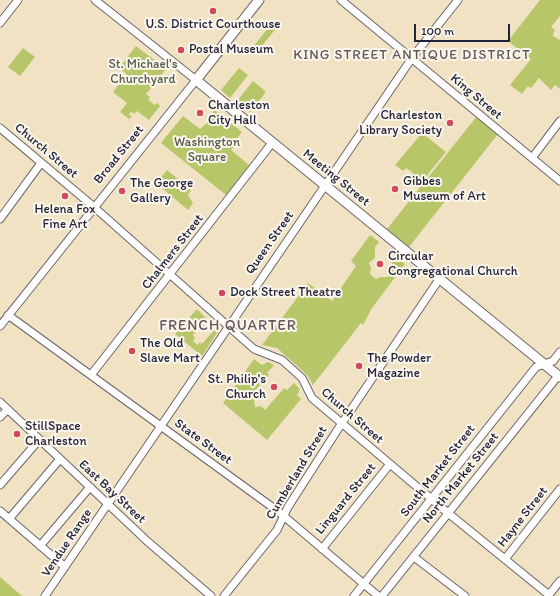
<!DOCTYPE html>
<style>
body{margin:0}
#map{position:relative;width:560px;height:596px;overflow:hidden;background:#f2e2c4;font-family:Itim,sans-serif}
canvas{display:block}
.scale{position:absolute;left:414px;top:24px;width:96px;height:18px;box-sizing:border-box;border:2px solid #22223b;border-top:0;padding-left:5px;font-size:12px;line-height:14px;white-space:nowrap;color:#22223b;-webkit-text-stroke:3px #fbf7ec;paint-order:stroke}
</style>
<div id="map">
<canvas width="560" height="596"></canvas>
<div class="scale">100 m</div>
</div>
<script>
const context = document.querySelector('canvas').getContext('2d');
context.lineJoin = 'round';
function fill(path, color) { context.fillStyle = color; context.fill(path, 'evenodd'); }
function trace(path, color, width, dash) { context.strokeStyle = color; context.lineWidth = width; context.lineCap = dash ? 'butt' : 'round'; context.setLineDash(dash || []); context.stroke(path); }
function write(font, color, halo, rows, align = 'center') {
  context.font = font + ' Itim,sans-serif'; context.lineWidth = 4; context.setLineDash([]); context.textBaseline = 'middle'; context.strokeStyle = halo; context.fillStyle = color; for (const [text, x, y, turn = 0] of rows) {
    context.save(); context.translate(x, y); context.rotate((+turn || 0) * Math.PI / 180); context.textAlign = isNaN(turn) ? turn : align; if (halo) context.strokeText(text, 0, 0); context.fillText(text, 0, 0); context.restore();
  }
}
fill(new Path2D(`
 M540 0H560V16L551 27 556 31H554L553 36 560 40V89L555 85 551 90 539 78 531 88 528 86 522 94 510 85 531 59 508 41Z
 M273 22 278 26 257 52 252 48Z
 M136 46 166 69 146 94 150 97 148 100 155 105 157 103 160 106 149 120 137 111 134 114 131 111 129 115 132 116 129 119 120 112 127 103 113 92 127 74 119 68Z
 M23 48 35 57 20 76 8 67Z
 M239 68 248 75 230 98 221 90Z
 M253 81 266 92 250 112 237 101Z
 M214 110 242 132 232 145 234 147 231 150 249 165 226 195 161 143 183 116 200 129 209 121Z
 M477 116 498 134 409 247 387 229Z
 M422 133 446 152 420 184 410 177 413 173 406 168 403 171 395 165Z
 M167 170 191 190 188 195 193 203 188 210 156 183Z
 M370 235 379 242 375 247V258L369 263 371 268 370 274 376 279 381 277H388L391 272 389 267 397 257 405 264 372 308 363 325 361 323 313 385 307 375 277 348 262 345 308 283 332 301 356 266 351 261Z
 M197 309 207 319 193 335 195 338 193 341 197 345 200 342 202 344 216 328 219 330 202 356 175 334Z
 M254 359 262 365 268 362 274 365 267 373 269 375 250 396 254 400 255 407 261 406 265 410 284 388 287 390 294 383 300 389 297 395 301 399 267 440 223 403Z
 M0 577 22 596H0Z`), '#b7c669');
const minor = new Path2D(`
 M341 0 560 181
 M0 23 18 0
 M0 128 94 207 254 349 282 360 302 378 312 398 448 513 549 595
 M532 158 560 121
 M0 219 41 163
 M8 315 279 512 378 596
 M0 326 196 80 95 0
 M91 375 272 143
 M0 402 147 541 211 596
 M0 417 7 410
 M0 485 39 440
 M0 511 65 567
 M9 519 60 459
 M40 546 90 487
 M322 549 390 464
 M414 557 465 596
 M505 559 560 489
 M45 596 412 58 458 0
 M224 596 277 530 288 507 338 429 440 278
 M354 596 536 367 553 361 560 352
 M382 596 558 376
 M548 596 560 581`);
const major = new Path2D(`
 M259 0 196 80 560 377`);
trace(minor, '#6b656b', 9);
trace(major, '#6b656b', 11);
trace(minor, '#fff', 7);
trace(major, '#fff', 9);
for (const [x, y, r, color] of [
 [213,11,4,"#d1495b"],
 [181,50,4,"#d1495b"],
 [200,113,4,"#d1495b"],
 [450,123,4,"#d1495b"],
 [395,189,4,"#d1495b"],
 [122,191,4,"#d1495b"],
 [65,196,4,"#d1495b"],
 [380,264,4,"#d1495b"],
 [222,293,4,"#d1495b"],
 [132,351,4,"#d1495b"],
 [359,366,4,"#d1495b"],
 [274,387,4,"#d1495b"],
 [17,434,4,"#d1495b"]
]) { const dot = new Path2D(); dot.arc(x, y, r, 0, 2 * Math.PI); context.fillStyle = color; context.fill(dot); trace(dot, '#fbf7ec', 1.5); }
write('13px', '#22223b', '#fbf7ec', [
 ["U.S. District Courthouse",213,25,"center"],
 ["Postal Museum",189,50],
 ["Charleston",208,106],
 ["City Hall",208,121],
 ["Charleston",442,116,"right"],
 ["Library Society",442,131,"right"],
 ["Gibbes",403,182],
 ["Museum of Art",403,197],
 ["The George",130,184],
 ["Gallery",130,199],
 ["Helena Fox",65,210,"center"],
 ["Fine Art",65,225,"center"],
 ["Circular",388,257],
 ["Congregational Church",388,272],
 ["Dock Street Theatre",230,293],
 ["The Old",140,344],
 ["Slave Mart",140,359],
 ["The Powder",367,359],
 ["Magazine",367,374],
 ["St. Philip's",266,380,"right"],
 ["Church",266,395,"right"],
 ["StillSpace",25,427],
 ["Charleston",25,442]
], 'left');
write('13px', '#565b4b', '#fbf7ec', [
 ["St. Michael's",143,65],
 ["Churchyard",143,80],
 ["Washington",207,143],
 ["Square",207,158]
]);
write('13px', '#22223b', '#fbf7ec', [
 ["King Street",476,97,40],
 ["Church Street",46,151,40],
 ["Broad Street",119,155,-51],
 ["Meeting Street",336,178,39],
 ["Queen Street",270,243,-55],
 ["Chalmers Street",173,252,-52],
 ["Church Street",352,416,41],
 ["State Street",203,442,36],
 ["South Market Street",438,471,-52],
 ["Cumberland Street",297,473,-59],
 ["North Market Street",461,478,-51],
 ["East Bay Street",112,492,43],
 ["Linguard Street",346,499,-51],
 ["Hayne Street",523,517,-52],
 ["Vendue Range",67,543,-56]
]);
context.letterSpacing = '1px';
write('14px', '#66555c', '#fbf7ec', [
 ["KING STREET ANTIQUE DISTRICT",412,55]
]);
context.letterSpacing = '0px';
context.letterSpacing = '1px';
write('15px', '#66555c', '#fbf7ec', [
 ["FRENCH QUARTER",228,326]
]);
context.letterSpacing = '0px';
</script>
